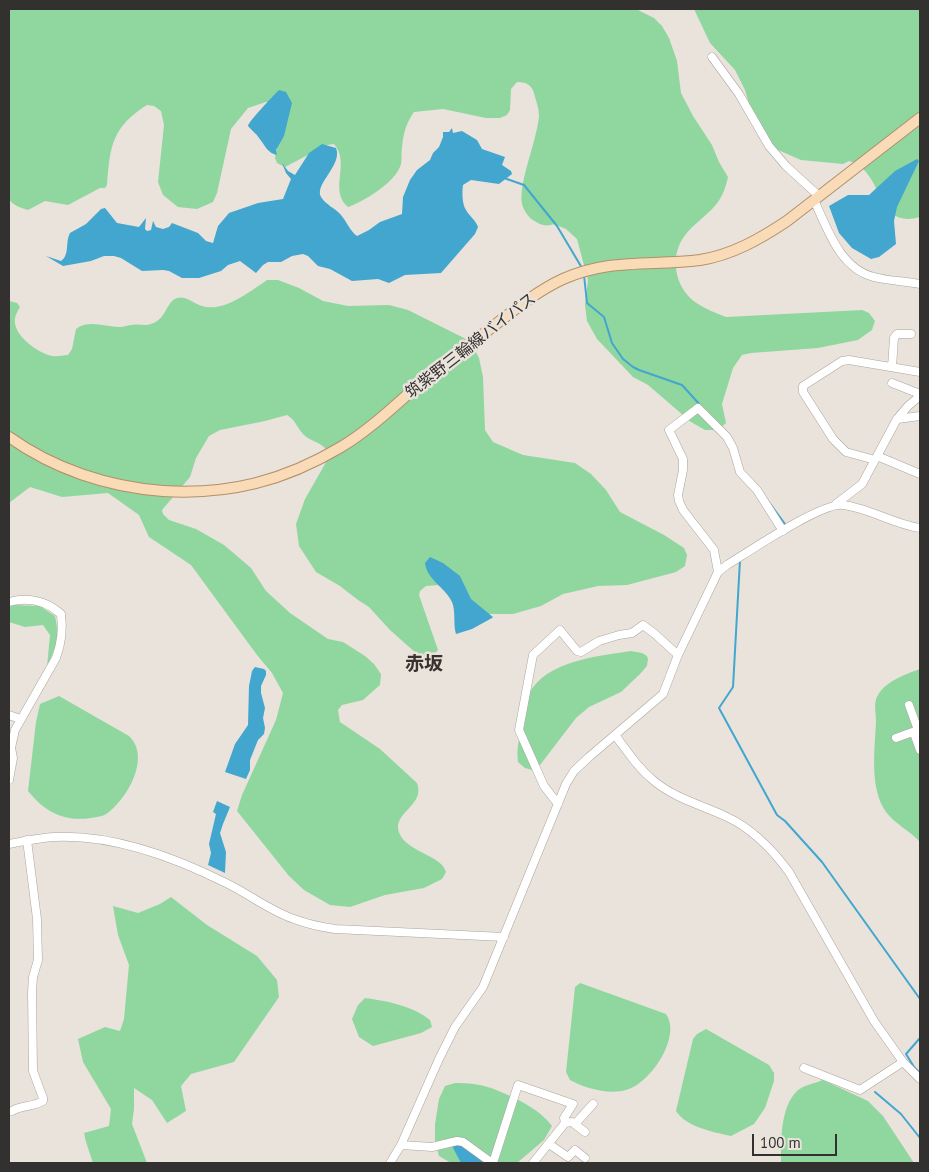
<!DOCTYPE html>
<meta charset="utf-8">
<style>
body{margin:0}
#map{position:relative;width:929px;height:1172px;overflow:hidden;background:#e9e3dc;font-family:"PT Sans",sans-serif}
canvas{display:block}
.frame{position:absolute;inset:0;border:10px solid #33312f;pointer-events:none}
.scale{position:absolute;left:752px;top:1134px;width:85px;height:22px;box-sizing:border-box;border:2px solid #33312f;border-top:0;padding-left:6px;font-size:15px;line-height:18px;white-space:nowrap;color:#33312f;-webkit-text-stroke:4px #e9e3dc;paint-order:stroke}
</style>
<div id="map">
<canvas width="929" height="1172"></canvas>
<div class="frame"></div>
<div class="scale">100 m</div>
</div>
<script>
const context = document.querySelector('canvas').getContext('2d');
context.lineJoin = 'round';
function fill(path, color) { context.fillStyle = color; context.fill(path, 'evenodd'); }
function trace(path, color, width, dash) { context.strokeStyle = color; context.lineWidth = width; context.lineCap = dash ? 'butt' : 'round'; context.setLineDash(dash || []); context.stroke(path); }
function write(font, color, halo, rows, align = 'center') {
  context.font = font + ' "PT Sans","Noto Sans JP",sans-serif'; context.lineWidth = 5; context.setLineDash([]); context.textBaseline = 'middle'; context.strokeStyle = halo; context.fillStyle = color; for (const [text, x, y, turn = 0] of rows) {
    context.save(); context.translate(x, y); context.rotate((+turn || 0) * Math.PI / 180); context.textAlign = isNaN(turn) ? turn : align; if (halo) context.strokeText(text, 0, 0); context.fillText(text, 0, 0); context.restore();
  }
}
fill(new Path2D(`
 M9 9H636L654 18 662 26 669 38 677 61 681 93 693 116 712 145 719 162 728 177C721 210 705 212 686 234 669 254 674 287 695 302 705 309 716 313 726 317L862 310 869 313 875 321 872 330 858 340 818 348 751 353 742 355 733 368 722 404 726 423 718 430H705L691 422 648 385 633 377 597 339 587 321 585 305 588 280 577 239 566 229 554 224C546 227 540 225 533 220 528 217 523 209 522 204 518 183 537 141 539 116 539 110 537 103 535 97 533 86 528 82 517 82L511 89 510 110 507 115 500 118H486L443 109 414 112C406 123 403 135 402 148 401 153 402 159 401 164 396 182 365 201 348 207 328 190 351 164 334 144L327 145 285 167 277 163 275 158 278 141 274 102H266L248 108 231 129 217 193 213 202 197 209 178 207 163 195 158 182 164 125 161 111 154 106 147 105C112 127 110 146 107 185L105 188H100L68 205 45 201 28 210C21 208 12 205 9 199Z
 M694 9H920V217C874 230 886 172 849 161L843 164 801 160 769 146 759 138 745 90 735 70 710 43Z
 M267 280H278L299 288 323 301 348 306 389 305 408 310 464 338 472 345 479 358 483 377 485 430 493 442 523 455 575 463 591 474 606 490 620 512 664 535 684 548 687 555 685 566 676 572 627 585 598 586 563 594 541 606 513 614H486L438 585 426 586 420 591 419 595 438 650 434 654 425 657 417 654 390 630 369 607 358 600 340 586 316 572 299 546 296 524 305 499 329 457C327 442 311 443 303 434 297 427 295 420 287 415L265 421 220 430 209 436 196 458 190 477 162 510 163 514 169 520 196 529 224 545 251 568 266 591 290 613 328 639 343 642 365 656 374 664 381 674 380 685 363 700 342 705 338 710 340 722 380 749 417 783C425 804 397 811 398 828 400 848 431 853 442 865 444 867 445 870 446 872L442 879 424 888 385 895 350 907 330 905 304 890 289 876 237 811 242 795 276 720 283 693 272 673 257 655 191 565 149 537 139 515 108 493 62 497 30 487 9 503V301L17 303 20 307C18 310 16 314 15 318 12 335 38 353 52 356 57 357 63 355 68 355L72 349 76 329C89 319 105 327 120 327 124 327 128 325 132 325 137 324 142 325 147 325 168 321 164 303 177 298 185 295 195 304 202 306 223 313 251 291 267 280Z
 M14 605 40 606 55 616C60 639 56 646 47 667L50 635 43 625 25 627 9 622V607Z
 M631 651 642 653 647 656 648 659 647 666 640 674 621 692 589 707 576 718 540 765 532 770 525 768 518 762C516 748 520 735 523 720 524 712 525 702 529 694 545 661 598 656 631 651Z
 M920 669 919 716 920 718V842C910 831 895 824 886 812 869 788 875 748 876 721 876 712 873 703 878 695 886 681 906 674 920 669Z
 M59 696 129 736C151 757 128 797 109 812 105 816 97 817 91 818 64 822 45 812 28 791L36 722 40 704Z
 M171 897 207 925 257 956 277 980 279 997 234 1062 191 1074 181 1086 186 1111 167 1123 152 1100 134 1088V1109L132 1124 147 1163H93L86 1142 84 1133 109 1126 111 1109 83 1062 78 1039 105 1027 120 1031 124 1019 129 965 118 935 113 906 138 913 160 904Z
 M580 983 666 1014C682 1037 650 1084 626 1090 608 1095 585 1088 570 1080L566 1072 575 987Z
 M365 998C387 1001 413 1006 430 1020L432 1027 421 1033 373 1046 359 1037 352 1019 358 1005Z
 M706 1029 769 1065 774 1073V1081L765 1108 754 1124 731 1136C713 1132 686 1127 676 1111L693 1039 697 1034Z
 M823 1080 868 1101 883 1116 914 1163H781C781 1141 780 1108 797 1091 803 1085 816 1083 823 1080Z
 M455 1083C467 1083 480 1084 491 1088 512 1096 539 1108 552 1126L544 1140 517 1163H451L439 1156 435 1141V1124L439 1099 445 1086Z`), '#8fd79f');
fill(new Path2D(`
 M279 90 286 92 292 103 284 136 276 150 277 155C267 153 265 145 259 138 256 133 251 130 248 126 249 121 273 96 279 90Z
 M452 128 453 133 462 131 477 140 482 149 505 157 502 165 511 171 512 174 499 184 471 180 463 185C462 192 462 204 466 210 470 217 475 219 478 227L475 234 441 273 405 275 389 283 378 279 352 281 330 269 318 266 308 256 303 254 292 256 281 262H268L263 265 256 273 240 261 228 265 221 271 199 278H182L169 271 163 270 142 271 121 258 114 256H104L91 261 63 266 46 256 61 261C70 255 65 242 70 233L86 224 101 209 105 208 117 223 139 227 146 218 145 229 147 231 151 230 153 221 156 227 163 229 169 227 172 223 198 233 206 241 213 243 218 226 229 213 258 203 283 199 291 179 286 173 282 163 288 171 295 175 309 153 322 144 336 148C343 165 314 184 321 197 326 205 335 208 341 215 347 222 350 231 357 236L369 230 380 222 402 214 403 197 410 180 417 170 430 160 433 153 439 147 443 137V132H449Z
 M917 159 919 161 897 207 894 221 896 244 879 257 871 259 852 248 839 233 829 206 848 195H869L895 171Z
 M430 557 443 563 460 576 471 599 493 617 492 618 472 629 456 634C453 624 456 612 452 602 445 587 427 580 425 563Z
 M255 667 264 669 266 671V675L261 686V693L265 708 263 718 265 728 264 734 258 740 250 760V770L246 779 225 772 235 744 248 725 249 686 252 671Z
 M217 801 230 807 223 824 220 833 226 852 225 873 208 865 211 853 209 844 216 814 213 812Z
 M451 1144C465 1144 475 1153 485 1163H461Z`), '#42a6cf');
trace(new Path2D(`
 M504 178 524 185 557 226 582 268
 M584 275 587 303 604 317 612 343 623 359 633 367 639 370 682 385 701 406
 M754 482 785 524 782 526
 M740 560 733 687 719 708 777 815 785 821 822 862 920 999
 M920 1038 906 1054 914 1067 920 1073
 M875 1092 901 1114 920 1138`), '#42a6cf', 2);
const minor = new Path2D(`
 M712 57 739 94 769 146 786 166 819 196
 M814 200C827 228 840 269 874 277 889 281 905 281 920 284
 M892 367 894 338 897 334H911
 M892 383 920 394
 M897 419 920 416
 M877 456 920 474
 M875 460 846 452 833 439 803 392V386L842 361 849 360 920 372
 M836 504 862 484 897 419 908 406 920 396
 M718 572 714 550 683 510 679 501 678 495 683 470V459L669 430 698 408 727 437 733 448 740 472 757 490 783 531
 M9 602C28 597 46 601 61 614 63 629 62 642 56 658L15 730 11 748 13 758 9 780
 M9 715 20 719
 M918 730 915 736 920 750
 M615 735C627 751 638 768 654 781 676 799 702 805 727 817 753 829 772 849 789 872L874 1021 903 1062 920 1079
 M896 738 918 730 909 705
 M558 804 544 786 519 730 533 655 560 630 577 651 581 652 599 641 619 635 632 633 643 625 655 634 678 655
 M9 844C24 841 39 838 54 837 113 834 174 857 226 883 249 894 270 911 294 919 307 924 321 927 335 929L504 937
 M804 1068 860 1090 903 1062
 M12 1111C21 1105 33 1107 43 1101V1098L33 1071 32 992 33 977 38 960 37 919 27 840
 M575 1124 593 1104
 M549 1144 568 1157 575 1150 585 1158
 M401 1145 432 1147 457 1141 463 1142 492 1163
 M390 1163 401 1145 439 1059 455 1027 483 987 566 784 574 771 589 757 663 694 678 655 718 572 727 565C748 552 822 502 843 505 869 508 893 524 920 528
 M493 1163 518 1085 573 1104 564 1118 565 1123
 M533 1163 565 1123 572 1122 585 1132`);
const major = new Path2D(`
 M9 437C54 469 108 487 163 491 229 495 284 481 341 447 368 431 392 408 416 387 440 366 466 347 491 328 514 310 537 291 563 279 610 258 651 266 700 260 732 255 760 239 787 221L920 118`);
trace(minor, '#aaa49e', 9);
trace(major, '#b2906a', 12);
trace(minor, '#fff', 8);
trace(major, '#fadbb8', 10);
write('16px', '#33312f', '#e9e3dc', [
 ["筑紫野三輪線バイパス",471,346,-38]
]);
write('bold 19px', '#37322d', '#e9e3dc', [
 ["赤坂",424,665]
]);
</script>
